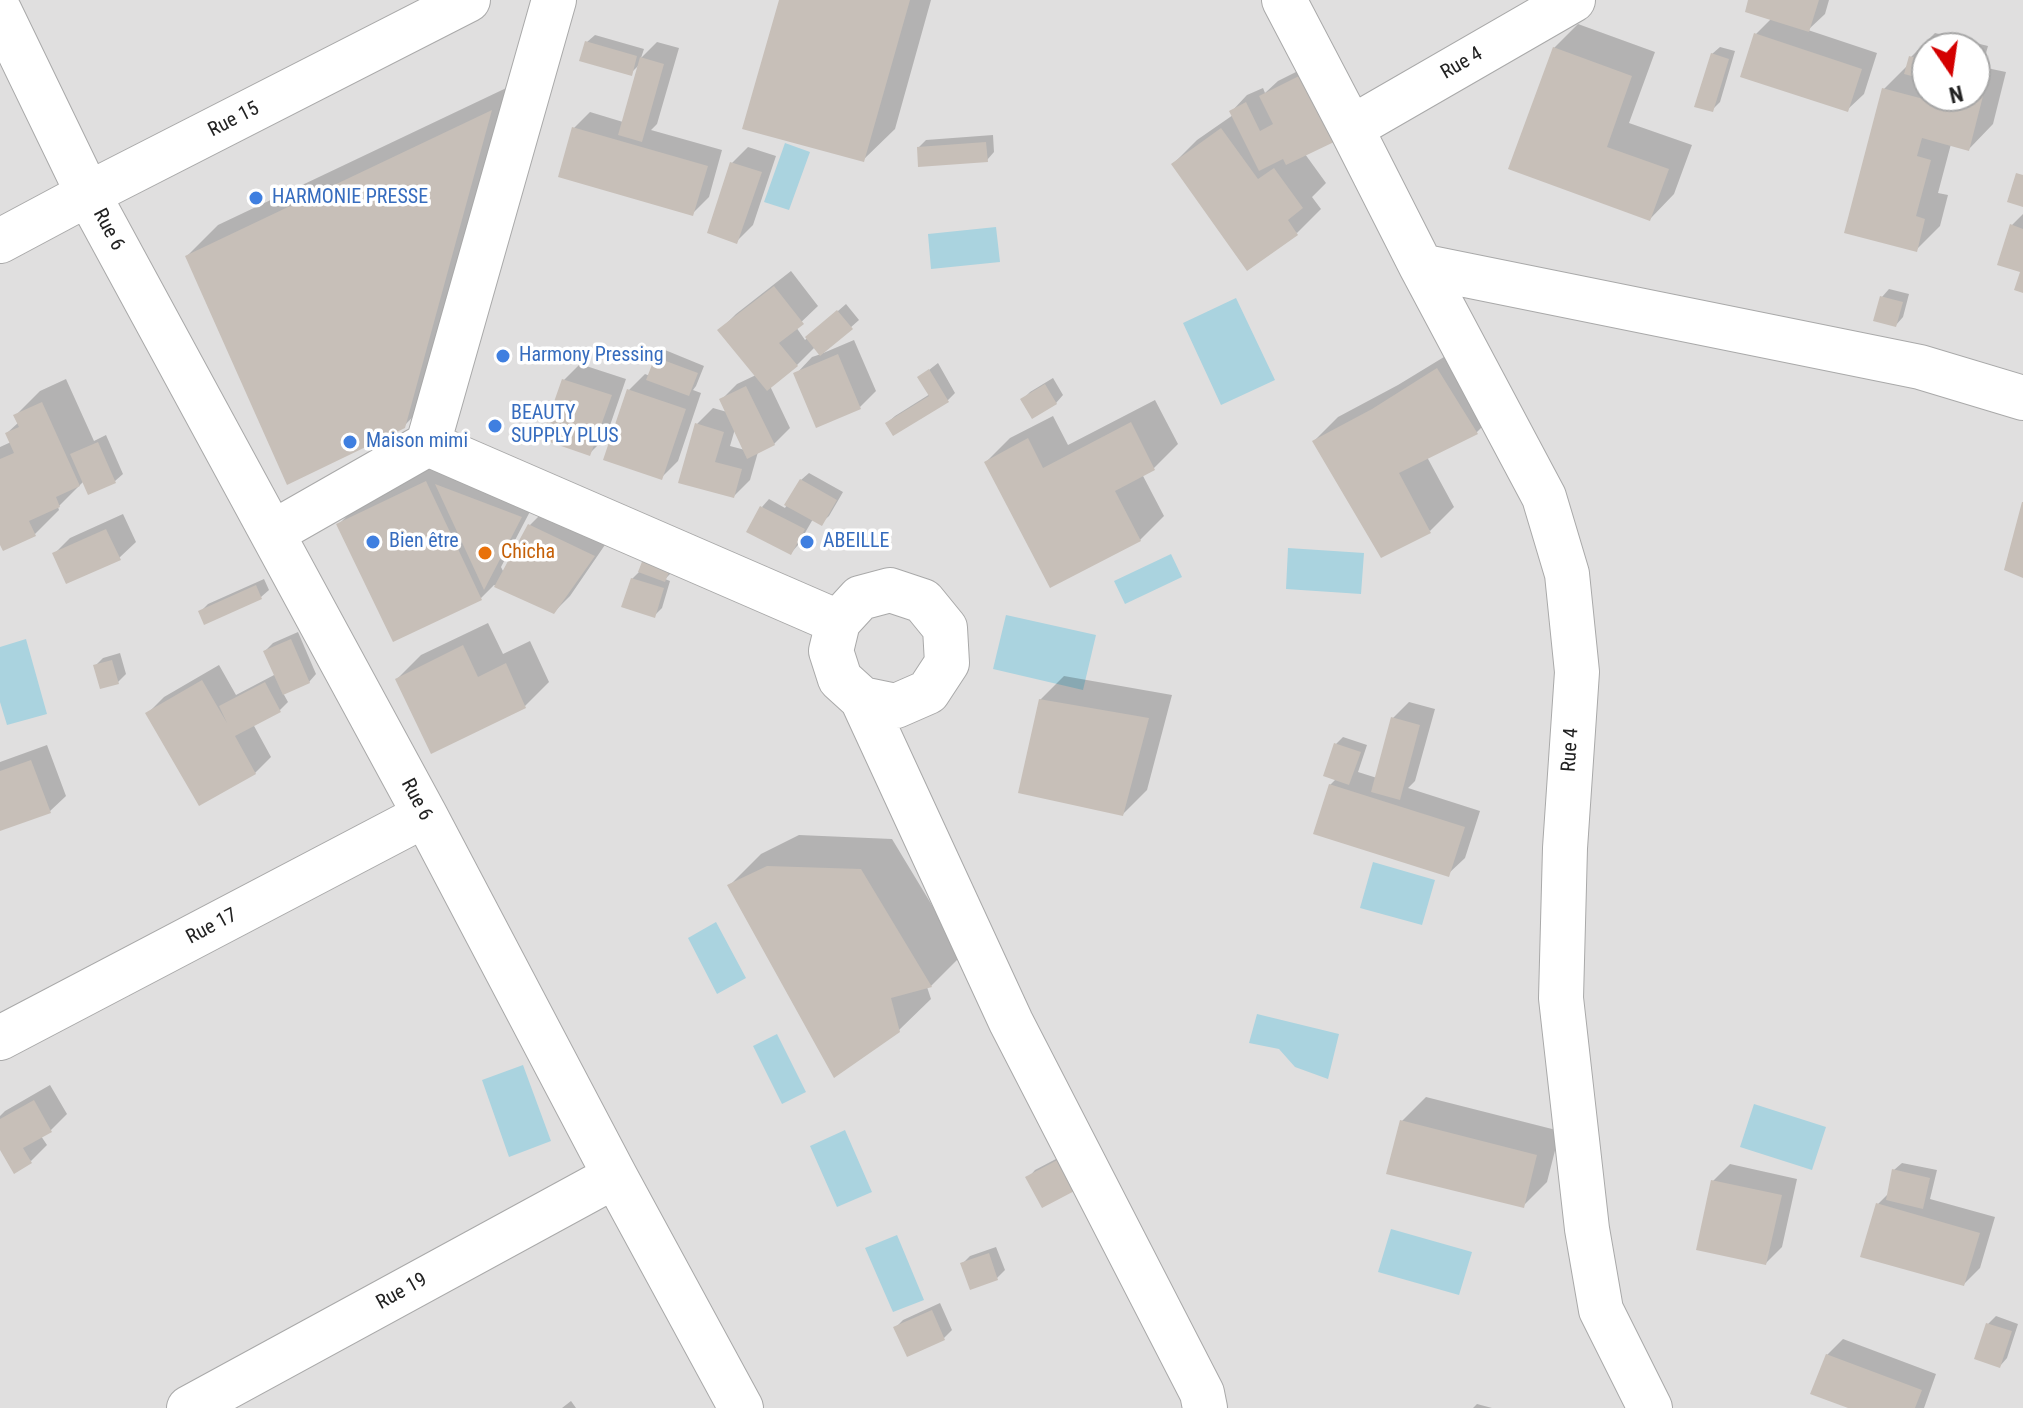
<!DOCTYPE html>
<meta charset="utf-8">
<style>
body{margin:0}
#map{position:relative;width:2023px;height:1408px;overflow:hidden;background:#f2efe9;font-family:"Roboto Condensed",sans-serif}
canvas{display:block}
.north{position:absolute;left:1911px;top:32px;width:80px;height:80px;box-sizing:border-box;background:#fff;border:2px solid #a7a7a7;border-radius:50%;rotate:167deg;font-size:22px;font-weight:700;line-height:32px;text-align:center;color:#222}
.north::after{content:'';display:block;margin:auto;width:28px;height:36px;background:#d40000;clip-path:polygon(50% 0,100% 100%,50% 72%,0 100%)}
</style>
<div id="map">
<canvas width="2023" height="1408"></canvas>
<div class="north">N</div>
</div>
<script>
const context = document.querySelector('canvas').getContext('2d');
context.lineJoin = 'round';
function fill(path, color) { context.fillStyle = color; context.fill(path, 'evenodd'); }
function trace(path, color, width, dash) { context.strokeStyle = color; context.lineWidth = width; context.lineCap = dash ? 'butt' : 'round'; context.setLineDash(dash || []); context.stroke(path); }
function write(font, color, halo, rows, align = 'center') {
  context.font = font + ' "Roboto Condensed",sans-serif'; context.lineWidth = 7; context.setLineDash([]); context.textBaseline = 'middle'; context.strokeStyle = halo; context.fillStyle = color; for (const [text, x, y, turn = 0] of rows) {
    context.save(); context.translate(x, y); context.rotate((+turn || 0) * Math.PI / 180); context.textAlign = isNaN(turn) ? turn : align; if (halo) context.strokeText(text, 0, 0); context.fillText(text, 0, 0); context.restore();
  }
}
fill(new Path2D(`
 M0 0H2023V1408H0ZM1927 48H1975V96H1927Z`), '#e0dfdf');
fill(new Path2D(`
 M785 143 810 152 789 210 764 202Z
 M996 227 1000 262 931 269 928 234Z
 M1236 298 1275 380 1221 405 1183 323Z
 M1288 548 1364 553 1361 594 1286 589Z
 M1171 554 1182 577 1125 604 1114 581Z
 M1006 615 1096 635 1083 690 993 669Z
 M26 639 47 714 7 725 0 702V647Z
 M1373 862 1435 880 1422 925 1360 908Z
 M716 922 746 978 717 994 688 938Z
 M1257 1014 1339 1034 1328 1079 1295 1067 1279 1049 1249 1043Z
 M777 1034 806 1092 782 1104 753 1046Z
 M523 1065 551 1141 509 1157 482 1080Z
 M1754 1104 1826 1127 1812 1170 1740 1147Z
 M845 1130 872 1192 837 1207 810 1146Z
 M1391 1229 1472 1252 1459 1295 1378 1272Z
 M897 1235 924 1300 893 1312 865 1248Z`), '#aad3df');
fill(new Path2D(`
 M781 0H931L895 129 863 160Z
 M1751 0H1829L1825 14 1808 30 1877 53 1864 94 1847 110 1756 34 1772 18Z
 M1578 24 1655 52 1629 123 1692 145 1674 194 1650 219 1510 168 1554 48Z
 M1935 33 1988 46 1982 67 2006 72 1993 124 1969 149 1951 144 1938 193 1948 195 1940 226 1916 250 1884 89 1908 65 1911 57ZM1927 48H1975V96H1927Z
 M595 35 644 49 641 58 657 42 679 48 657 124 651 130 722 150 709 197 692 214 574 128 590 112 623 122 639 65 631 73 587 42Z
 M1720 47 1735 51 1720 102 1712 110V54Z
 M1318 61 1305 154 1326 183 1312 197 1321 209 1297 233 1173 164 1197 140 1233 115 1231 112 1247 95 1263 88 1265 93 1278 81Z
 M521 81 435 394 404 426 187 256 218 225Z
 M993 135 994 152 987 160 919 147 926 140Z
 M748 147 776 156 753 225 737 241 709 232 732 163Z
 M2023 214V291L2022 270 2012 225Z
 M791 271 818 306 796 327 805 340 846 304 859 320 821 354 854 340 876 391 860 407 796 374 812 357 821 354 815 347 797 365 770 386 790 428 774 444 758 452 750 480 734 496 681 481 697 424 713 408 727 412 721 400 737 384 756 375 720 330 736 314ZM735 429 745 450 730 446Z
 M1889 289 1909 294 1903 317 1896 325 1882 297Z
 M1462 346 1501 408 1477 432 1427 457 1454 507 1430 531 1314 441 1338 417 1398 385Z
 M665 350 704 366 696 386 693 390 701 393 678 461 661 478 629 390 645 374 650 376 657 358Z
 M938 363 955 393 948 400 887 423 895 416 930 394 920 377Z
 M580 364 626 379 606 437 590 453 564 380Z
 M1053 378 1063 395 1056 403 1022 400 1030 392Z
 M66 379 94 441 106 435 123 474 115 481H84L58 507 59 510 35 534 4 548 0 540V447L11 442 7 433 19 422 16 415 40 391Z
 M1155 400 1178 444 1154 468 1142 474 1164 516 1140 540 986 462 1010 438 1053 416 1068 445Z
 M450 459 536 500 501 567 504 573 530 525 546 509 609 539 570 596 554 612 494 585 481 598 339 524 363 500Z
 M809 473 843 492 829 516 821 523 813 519 798 545 791 553 762 507 769 499 785 508 801 480Z
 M123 514 136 542 119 558 54 554 70 538Z
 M640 571 672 572 665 579 670 581 662 608 654 616 632 579Z
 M264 579 269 590 261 597 201 611 208 604Z
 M488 623 503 654 530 641 549 682 525 706 432 751 397 679 421 655Z
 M298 632 316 674 309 682 283 693 288 702 280 710 253 724 271 757 255 773 200 804 148 713 164 697 219 665 236 695 276 674 265 651 273 643Z
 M120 653 126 674 118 682 95 666 103 658Z
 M1064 676 1172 695 1147 790 1123 814 1040 700Z
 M1409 702 1435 709 1415 781 1408 788 1480 811 1465 858 1448 874 1330 785 1336 779V744L1343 737 1367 745 1358 772 1377 778 1393 718Z
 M47 745 66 796 49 812 0 829V762Z
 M799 835 892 839 962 955 931 986 927 987 931 999 899 1030 730 885 761 854Z
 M50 1085 67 1114 51 1130 41 1136 47 1145 31 1161 0 1146V1116L5 1111Z
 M1426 1097 1560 1131 1547 1182 1523 1206 1402 1121Z
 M1073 1150 1089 1177 1028 1178 1035 1170Z
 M1902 1163 1937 1170 1930 1199 1995 1217 1980 1268 1964 1284 1878 1204 1889 1193 1894 1170Z
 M1730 1164 1797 1179 1782 1247 1766 1263 1713 1181Z
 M996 1247 1005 1270 997 1278 962 1264 970 1256Z
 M940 1303 952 1330 944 1338 908 1354 896 1327 903 1320Z
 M1996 1316 2018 1324 2007 1358 2000 1366 1988 1324Z
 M1843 1339 1936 1374 1924 1408H1854L1827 1355Z
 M571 1401 576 1408H562Z
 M1477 1404 1492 1408H1473Z`), '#0003');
fill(new Path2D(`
 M779 0H910L864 162 742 129Z
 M1748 0H1819L1809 32 1745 12Z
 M1754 33 1862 69 1848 112 1740 77Z
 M585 41 637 56 632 76 579 61Z
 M1553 47 1632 76 1607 147 1669 169 1650 221 1508 169Z
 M1711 53 1729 59 1713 112 1694 107Z
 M1909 56 1927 61V80L1904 74Z
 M640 57 664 64 642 142 618 135Z
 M1301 75 1334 142 1286 165 1283 159 1259 171 1229 111 1246 102 1260 131 1273 124 1259 96Z
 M1882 88 1950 106 1953 96H1975V94L1983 96 1969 151 1922 138 1917 156 1931 160 1916 216 1925 219 1917 252 1844 233Z
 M492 110 405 428 287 485 185 256Z
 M572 127 708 166 693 216 558 177Z
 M1221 128 1258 179 1274 168 1303 208 1288 220 1298 235 1247 271 1171 164Z
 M986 142 988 162 918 167 917 147Z
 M730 162 762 172 737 244 707 233Z
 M2016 173 2023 175V207L2007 202Z
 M2010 224 2023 229V293L2014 290 2020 272 1997 265Z
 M774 286 804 324 779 343 798 366 767 391 717 330Z
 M1880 296 1903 302 1896 327 1873 321Z
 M837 310 853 329 820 356 805 337Z
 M838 354 861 409 816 428 793 373Z
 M655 357 698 373 689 396 646 380Z
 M1437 368 1478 434 1399 473 1431 533 1381 558 1312 441 1372 409Z
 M929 369 949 402 893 436 885 423 929 396 917 377Z
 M562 379 612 395 590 456 541 439Z
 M1045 384 1057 404 1032 419 1020 399Z
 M746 386 775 445 747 459 719 399Z
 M627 389 686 409 662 480 603 460Z
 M42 402 80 486 56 497 60 507 29 521 36 536 3 551 0 545V459L14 453 5 433 19 427 13 415Z
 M1131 422 1155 470 1115 491 1141 541 1050 588 984 462 1028 438 1043 468Z
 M695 423 724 432 715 462 742 469 734 498 678 483Z
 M98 442 116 483 88 495 70 454Z
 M800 479 837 500 822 526 784 505Z
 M426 481 482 600 393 642 336 524Z
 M435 484 522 517 484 590Z
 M2022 502H2023V578L2004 570Z
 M760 506 805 529 791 555 746 532Z
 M528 524 595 556 554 614 494 587Z
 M106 529 121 560 66 584 52 553Z
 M645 554 672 565 665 582 638 572Z
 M631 578 664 588 655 618 621 607Z
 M256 585 262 599 204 625 198 611Z
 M291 639 310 683 283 695 263 651Z
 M463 645 478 677 506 663 526 708 431 754 395 679Z
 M112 660 119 684 100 689 93 665Z
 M202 680 227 723 219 706 265 682 281 712 235 736 256 774 199 806 145 713Z
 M1039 699 1149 718 1123 816 1018 793Z
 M1391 717 1420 725 1400 800 1371 792Z
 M1334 743 1361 752 1349 785 1323 776Z
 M31 760 51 813 0 831V771Z
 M1329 784 1465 827 1449 877 1313 834Z
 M767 866 861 869 932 987 891 998 900 1032 834 1078 727 885Z
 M34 1100 52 1132 23 1148 32 1163 14 1174 0 1150V1119Z
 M1400 1120 1537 1155 1524 1208 1386 1174Z
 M1065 1156 1082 1187 1042 1208 1025 1177Z
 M1892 1169 1930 1178 1923 1209 1886 1200Z
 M1711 1180 1782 1195 1766 1265 1696 1250Z
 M1876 1203 1980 1233 1964 1286 1860 1257Z
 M989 1253 998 1280 970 1290 960 1263Z
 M932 1310 945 1340 907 1357 893 1327Z
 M1986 1323 2012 1331 2000 1368 1974 1359Z
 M1826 1354 1922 1390 1915 1408H1848L1810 1394Z`), '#c7bfb8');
const street = new Path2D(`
 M1284 0 1351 128 1421 266 1544 497 1567 574 1577 672 1565 848 1561 998 1587 1229 1601 1310 1650 1408
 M0 12 88 194 425 815 615 1176 741 1408
 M1351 128 1573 0
 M0 241 88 194 468 0
 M1421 266 1920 367 2023 398
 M428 444 838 622
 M272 533 428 444 554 0
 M862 699 896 706 928 692 947 663 945 628 923 601 890 590 860 598 838 622 831 651 840 679 862 699 1011 1022 1202 1393 1205 1408
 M0 1038 425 815
 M189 1408 615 1176`);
trace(street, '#a9a9a9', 46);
trace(street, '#fff', 44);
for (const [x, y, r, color] of [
 [256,198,8,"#3f7fe0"],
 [503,356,8,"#3f7fe0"],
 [495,426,8,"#3f7fe0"],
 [350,442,8,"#3f7fe0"],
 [373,542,8,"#3f7fe0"],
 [807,542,8,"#3f7fe0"],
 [485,553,8,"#e8710a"]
]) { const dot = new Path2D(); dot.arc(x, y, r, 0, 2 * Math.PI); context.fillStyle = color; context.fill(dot); trace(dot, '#fff', 3); }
write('20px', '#222', '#fff', [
 ["Rue 4",1462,64,-30],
 ["Rue 15",234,120,-27],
 ["Rue 6",108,230,62],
 ["Rue 4",1571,750,-86],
 ["Rue 6",416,800,62],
 ["Rue 17",212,927,-28],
 ["Rue 19",402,1292,-29]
]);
write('20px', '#366cbe', '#fff', [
 ["HARMONIE PRESSE",272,198],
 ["Harmony Pressing",519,356],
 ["BEAUTY",511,414],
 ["SUPPLY PLUS",511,437],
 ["Maison mimi",366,442],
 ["Bien être",389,542],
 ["ABEILLE",823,542]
], 'left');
write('20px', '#c56008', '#fff', [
 ["Chicha",501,553]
], 'left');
</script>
